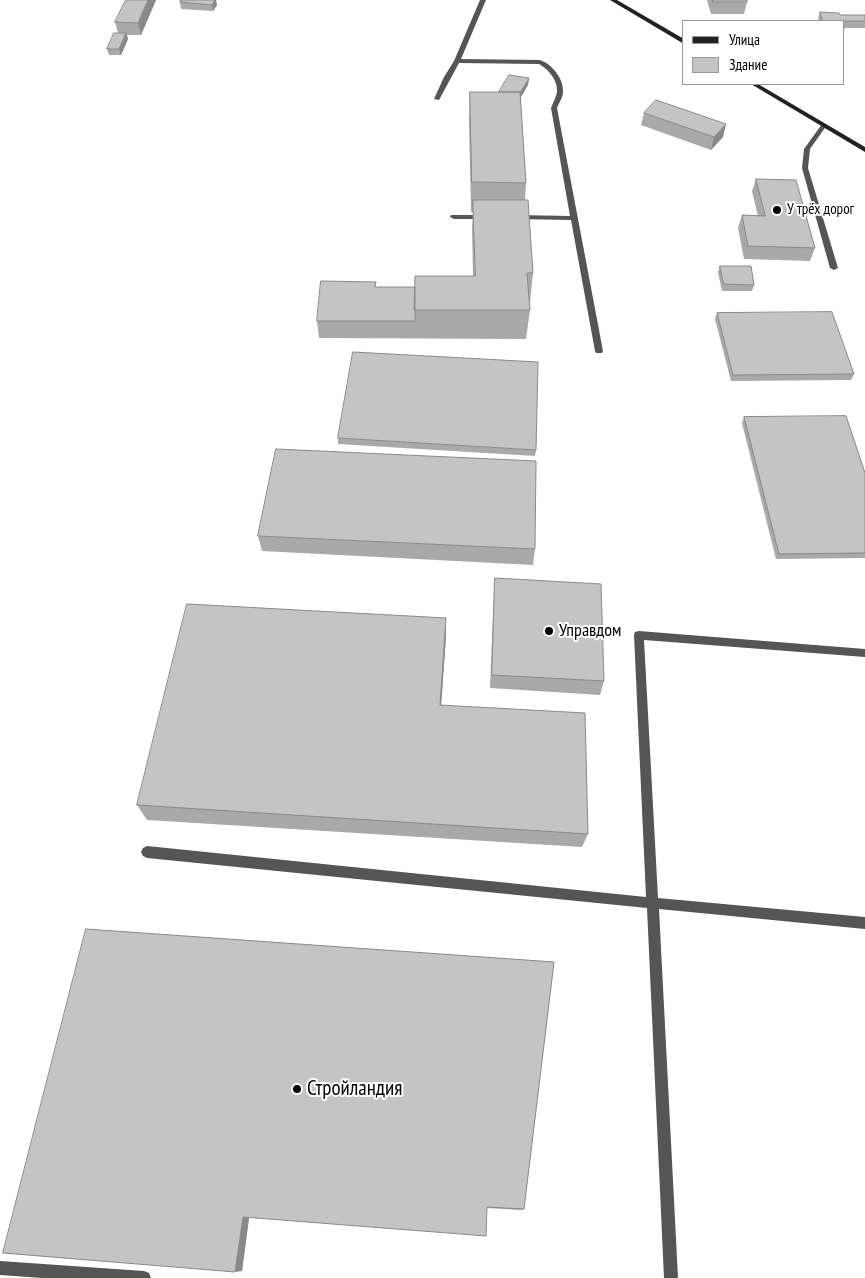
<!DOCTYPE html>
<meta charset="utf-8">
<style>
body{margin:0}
#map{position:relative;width:865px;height:1278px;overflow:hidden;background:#fff;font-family:"PT Sans Narrow",sans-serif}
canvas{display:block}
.legend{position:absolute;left:682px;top:20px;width:162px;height:65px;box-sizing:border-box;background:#fff;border:1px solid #999;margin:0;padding:6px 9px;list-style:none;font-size:15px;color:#000}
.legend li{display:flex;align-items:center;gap:10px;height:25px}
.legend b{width:25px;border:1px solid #999}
</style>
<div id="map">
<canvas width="865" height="1278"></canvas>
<ul class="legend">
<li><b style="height:6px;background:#222"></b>Улица</li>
<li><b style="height:14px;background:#c4c4c4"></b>Здание</li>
</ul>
</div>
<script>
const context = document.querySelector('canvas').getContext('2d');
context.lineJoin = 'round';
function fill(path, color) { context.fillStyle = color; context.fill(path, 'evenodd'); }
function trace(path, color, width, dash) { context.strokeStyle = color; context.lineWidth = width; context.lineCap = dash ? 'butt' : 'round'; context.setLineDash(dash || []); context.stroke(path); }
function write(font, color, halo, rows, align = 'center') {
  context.font = font + ' "PT Sans Narrow",sans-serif'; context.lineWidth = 4; context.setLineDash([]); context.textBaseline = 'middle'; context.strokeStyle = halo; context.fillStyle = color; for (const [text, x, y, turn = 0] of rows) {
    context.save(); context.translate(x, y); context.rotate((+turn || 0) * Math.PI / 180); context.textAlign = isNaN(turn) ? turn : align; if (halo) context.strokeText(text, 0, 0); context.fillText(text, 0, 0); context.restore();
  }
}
fill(new Path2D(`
 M480 0H486L461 59 540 60C552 64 564 79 563 92 563 97 559 103 557 108L603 351 602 353H596L595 351 571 220 516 219 512 217 516 215 570 216 551 108C553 103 556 97 557 92 558 80 548 69 539 64L459 63 439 100 434 99 444 77 454 61Z
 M822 124 827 125 810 149 808 168 838 268 834 270 830 268 802 168 804 149Z
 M451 215H486L490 217 486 219H454L450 217Z
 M639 631 865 649V657L644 640 658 898 865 917V929L659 909 678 1278H664L647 908 147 858 143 856 141 852 143 848 147 846 646 897 634 635 635 632Z
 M0 1261 144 1271 149 1273 151 1278H42L0 1275Z`), '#555');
fill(new Path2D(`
 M610 0H617L684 39V44Z
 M751 84H758L865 147V152Z`), '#222');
fill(new Path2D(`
 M156 0 141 35H127L128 39 121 55H109L107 49 118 33 115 22Z
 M707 0H747V2L744 14H711Z
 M180 2 217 5 213 11 181 9Z
 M820 12 840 15H865V28H845L844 31V21H819L818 19Z
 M529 78 528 85 520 98 526 183 525 200 533 273 530 302H529L530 310 526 339 319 338 317 321 415 287 473 276 472 229 473 212H471L469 121 470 92H499Z
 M644 113 723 137 711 150 641 125Z
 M756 179 815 248 810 261 744 259 738 228 742 215 758 216 752 191Z
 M720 266 754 285 752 291H722L718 272Z
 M717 313 854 374 851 380 731 381 715 319Z
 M744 417 865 473V558L776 559 742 423Z
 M338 438 536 450 535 456 338 444Z
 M258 536 535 549 533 565 262 551Z
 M495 578 604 681 600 695 490 688 494 594Z
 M446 636 441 705 588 834 582 847 147 820 137 805Z
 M554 962 524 1209 521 1210 487 1208 249 1218 242 1271 3 1253Z`), '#a9a9a9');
fill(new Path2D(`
 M148 0H156L141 35 138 23Z
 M215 0H216L217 5 213 11 212 5Z
 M126 33 128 39 121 55 119 49Z
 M529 78 528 85 517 104V98Z
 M726 124 723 137 711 150 714 137Z
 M446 618V636L440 722V705Z
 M243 1217 249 1218 242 1271 235 1272Z`), '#898989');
const building = new Path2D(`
 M126 0H148L138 23 115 22Z
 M181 0H215L212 5 180 2Z
 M713 0H747V2H713Z
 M820 12 839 13 840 15H865V21H823Z
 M114 33H126L119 49H107Z
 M509 75 529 78 520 93V92H499Z
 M470 92H520L526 183 472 182Z
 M656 100 726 124 714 137 644 113Z
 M756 179 796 180 815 248 748 246 742 215 765 216Z
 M473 200H528L533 273H527L530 310H414L415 276H475Z
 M720 266H751L754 285 724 284Z
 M321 281 376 282 375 287H415V321H317Z
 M832 312 854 374 733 375 717 313Z
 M353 352 538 362 536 450 338 438Z
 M846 416 865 473V553L779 554 744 417Z
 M276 449 536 461 535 549 258 536Z
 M495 578 601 584 604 681 492 675Z
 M187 604 446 618 440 705 585 713 588 834 137 805Z
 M86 929 554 962 524 1209 487 1207 486 1236 243 1217 235 1272 3 1253Z`);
fill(building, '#c4c4c4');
trace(building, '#898989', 1);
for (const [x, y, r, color] of [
 [777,210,5,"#000"],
 [549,631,5,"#000"],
 [297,1089,5,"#000"]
]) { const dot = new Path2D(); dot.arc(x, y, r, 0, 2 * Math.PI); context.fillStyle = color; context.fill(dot); trace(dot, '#fff', 2); }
write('15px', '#000', '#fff', [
 ["У трёх дорог",787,210]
], 'left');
write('18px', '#000', '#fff', [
 ["Управдом",559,631]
], 'left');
write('21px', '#000', '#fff', [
 ["Стройландия",307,1089]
], 'left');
</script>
